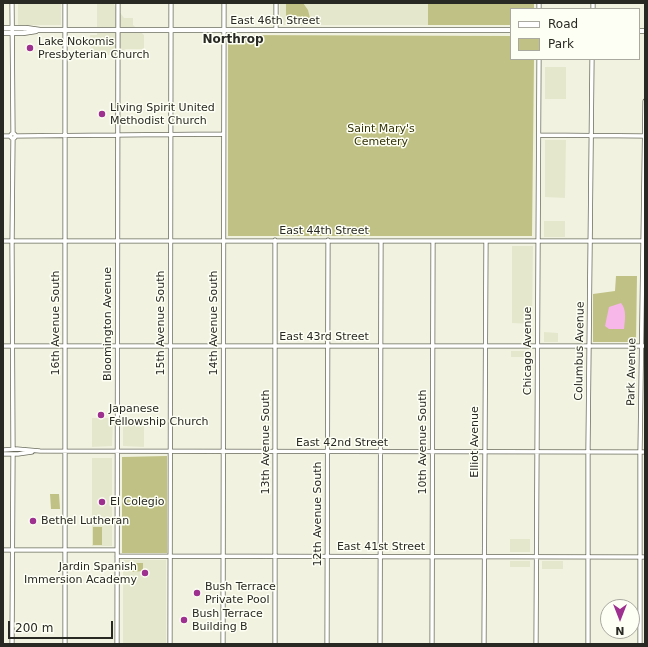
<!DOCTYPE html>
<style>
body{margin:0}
#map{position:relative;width:648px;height:647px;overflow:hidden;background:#f1f2e0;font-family:"DejaVu Sans",sans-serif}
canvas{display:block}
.frame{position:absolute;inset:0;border:4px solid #292923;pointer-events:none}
.legend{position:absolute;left:510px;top:8px;width:130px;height:52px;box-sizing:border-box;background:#fefff4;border:1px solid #a9a9a0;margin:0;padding:5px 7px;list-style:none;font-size:12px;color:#292923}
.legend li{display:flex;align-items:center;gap:8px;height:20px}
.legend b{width:20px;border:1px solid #a9a9a0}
.north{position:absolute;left:600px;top:599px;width:40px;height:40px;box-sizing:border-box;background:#fefff4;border:1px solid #a9a9a0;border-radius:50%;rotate:180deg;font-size:11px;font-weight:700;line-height:16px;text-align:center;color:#292923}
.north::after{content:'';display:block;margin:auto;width:14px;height:18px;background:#9e308f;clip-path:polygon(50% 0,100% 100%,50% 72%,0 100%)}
.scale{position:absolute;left:8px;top:621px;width:105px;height:18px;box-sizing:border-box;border:2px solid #292923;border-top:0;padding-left:5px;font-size:12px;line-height:14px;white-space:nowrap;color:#292923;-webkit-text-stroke:3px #fefff4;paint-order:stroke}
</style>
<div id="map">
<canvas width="648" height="647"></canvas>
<div class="frame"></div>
<ul class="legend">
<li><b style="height:5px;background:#fff"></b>Road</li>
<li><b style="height:11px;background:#c0c184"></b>Park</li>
</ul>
<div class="north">N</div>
<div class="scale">200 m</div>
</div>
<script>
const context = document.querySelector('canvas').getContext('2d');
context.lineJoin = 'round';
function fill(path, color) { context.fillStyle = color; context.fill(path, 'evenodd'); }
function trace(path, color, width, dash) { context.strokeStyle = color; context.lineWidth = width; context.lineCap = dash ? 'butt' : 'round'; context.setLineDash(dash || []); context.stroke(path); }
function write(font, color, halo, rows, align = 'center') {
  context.font = font + ' "DejaVu Sans",sans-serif'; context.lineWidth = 3; context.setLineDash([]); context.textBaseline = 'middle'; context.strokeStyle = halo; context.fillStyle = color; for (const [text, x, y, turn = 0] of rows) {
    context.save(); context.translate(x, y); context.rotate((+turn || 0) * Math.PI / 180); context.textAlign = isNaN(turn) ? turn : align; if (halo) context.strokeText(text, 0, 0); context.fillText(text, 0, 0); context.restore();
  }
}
fill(new Path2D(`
 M18 3H61V25H18Z
 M113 3 124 18H133V25L144 35V49H126L113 55H91L90 35H97V4Z
 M280 3H428V25H280Z
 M545 67H566V99H545Z
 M545 140H566L565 198 545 197Z
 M544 221H565V237H544Z
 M512 246H533L532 324 512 323Z
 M544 332 558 333V342H544Z
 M511 351H531V357H511Z
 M92 418H113L112 446 92 447Z
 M123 425H144V447L123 446Z
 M92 458H112V546H92Z
 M510 539H530V552H510Z
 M123 560H166V644H123Z
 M510 561H530V567H510Z
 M542 561H563V569H542Z`), '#e5e7cd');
fill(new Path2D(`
 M286 3H303L308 10 310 18H288L286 16Z
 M428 3H534V9H511V25H428Z
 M228 35 511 36V59H534L532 236H228Z
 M616 276H637L636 342H593V294L615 291Z
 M167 456V553H122V457Z
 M50 494H59L60 509H51Z
 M93 527H102V545H93Z
 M131 563H143V571L132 572Z`), '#c0c184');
fill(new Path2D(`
 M621 303C627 310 625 320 624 329H609L605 326 609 307Z`), '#f7b7e9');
const minor = new Path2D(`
 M12 3 13 133
 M276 3V30
 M539 9V3
 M593 9V3
 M10.5 136a2.5 2.5 0 1 1 5 0a2.5 2.5 0 1 1-5 0Z
 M539 135 645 136
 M3 136H10
 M15 136 223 134
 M13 138 12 245 13 449
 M3 241H645
 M3 346H645
 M3 450 17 449 40 451 645 452
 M3 454H18L32 452
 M3 550H117
 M117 556 645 557
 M12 644 13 454
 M65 644V3
 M117 644 118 3
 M170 644 171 3
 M223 644 224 3
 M275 644V240
 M327 644 328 240
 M380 644 381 241
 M432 644 433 241
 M484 644 486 241
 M536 644 539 59
 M588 644V447L592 59
 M640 644V452L645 101`);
const major = new Path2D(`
 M3 28H26L40 30H511
 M639 31H645
 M3 33H23L36 31`);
trace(minor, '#6b6c5d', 5);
trace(major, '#6b6c5d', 6);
trace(minor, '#fff', 3.5);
trace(major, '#fff', 4.5);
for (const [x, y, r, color] of [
 [30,48,4,"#9e308f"],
 [102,114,4,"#9e308f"],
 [101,415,4,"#9e308f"],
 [102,502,4,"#9e308f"],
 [33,521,4,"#9e308f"],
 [145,573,4,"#9e308f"],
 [197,593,4,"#9e308f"],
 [184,620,4,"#9e308f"]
]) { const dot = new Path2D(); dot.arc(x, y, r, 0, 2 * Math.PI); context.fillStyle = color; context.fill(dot); trace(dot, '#fefff4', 1.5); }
write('11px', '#292923', '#fefff4', [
 ["East 46th Street",275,21],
 ["East 44th Street",324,231],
 ["16th Avenue South",56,323,-90],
 ["15th Avenue South",161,323,-90],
 ["14th Avenue South",214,323,-90],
 ["Bloomington Avenue",108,324,-90],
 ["East 43rd Street",324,337],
 ["Chicago Avenue",528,351,-90],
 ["Columbus Avenue",580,351,-89],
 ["Park Avenue",632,372,-89],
 ["13th Avenue South",266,442,-90],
 ["10th Avenue South",423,442,-90],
 ["Elliot Avenue",475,442,-90],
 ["East 42nd Street",342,443],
 ["12th Avenue South",318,514,-90],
 ["East 41st Street",381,547]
]);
write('11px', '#292923', '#fefff4', [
 ["Lake Nokomis",38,42],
 ["Presbyterian Church",38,55],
 ["Living Spirit United",110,108],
 ["Methodist Church",110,121],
 ["Japanese",109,409],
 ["Fellowship Church",109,422],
 ["El Colegio",110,502],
 ["Bethel Lutheran",41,521],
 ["Jardin Spanish",137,567,"right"],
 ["Immersion Academy",137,580,"right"],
 ["Bush Terrace",205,587],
 ["Private Pool",205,600],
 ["Bush Terrace",192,614],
 ["Building B",192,627]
], 'left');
write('11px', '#333308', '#fefff4', [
 ["Saint Mary's",381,129],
 ["Cemetery",381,142]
]);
write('bold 12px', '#292923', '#fefff4', [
 ["Northrop",233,40]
]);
</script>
